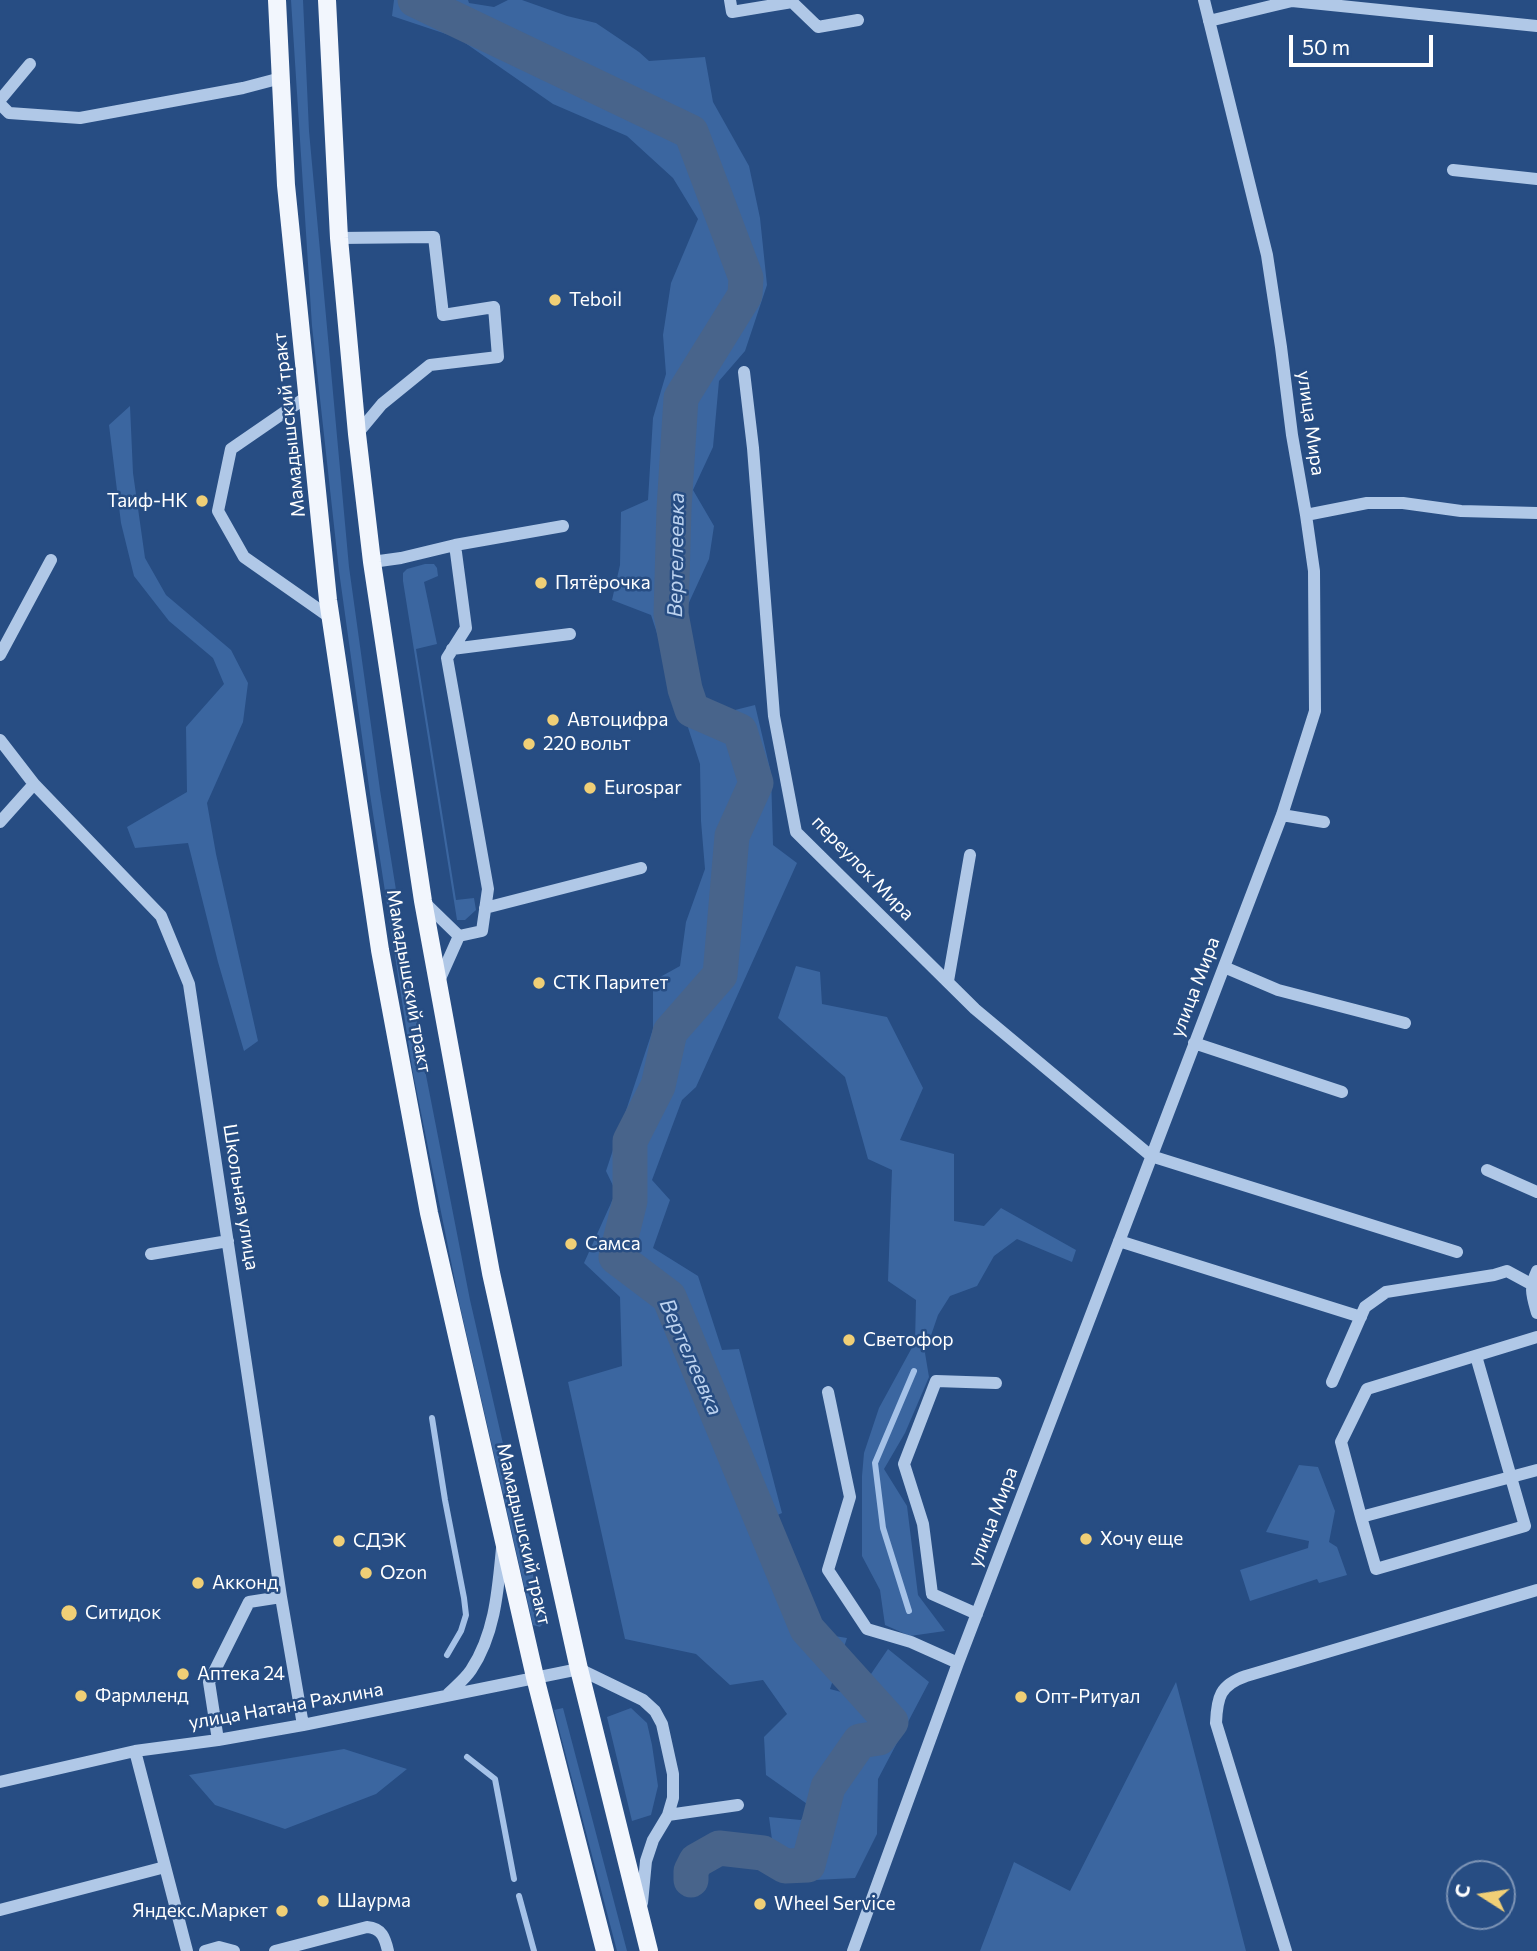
<!DOCTYPE html>
<meta charset="utf-8">
<style>
body{margin:0}
#map{position:relative;width:1537px;height:1951px;overflow:hidden;background:#274d83;font-family:Commissioner,sans-serif}
canvas{display:block}
.north{position:absolute;left:1446px;top:1860px;width:70px;height:70px;box-sizing:border-box;background:#274d83;border:2px solid #7d94b5;border-radius:50%;rotate:282deg;font-size:19px;font-weight:700;line-height:28px;text-align:center;color:#fff}
.north::after{content:'';display:block;margin:auto;width:24px;height:32px;background:#f0cf76;clip-path:polygon(50% 0,100% 100%,50% 72%,0 100%)}
.scale{position:absolute;left:1289px;top:35px;width:144px;height:32px;box-sizing:border-box;border:4px solid #fff;border-top:0;padding-left:9px;font-size:21px;line-height:24px;white-space:nowrap;color:#fff;-webkit-text-stroke:5px #274d83;paint-order:stroke}
</style>
<div id="map">
<canvas width="1537" height="1951"></canvas>
<div class="north">С</div>
<div class="scale">50 m</div>
</div>
<script>
const context = document.querySelector('canvas').getContext('2d');
context.lineJoin = 'round';
function fill(path, color) { context.fillStyle = color; context.fill(path, 'evenodd'); }
function trace(path, color, width, dash) { context.strokeStyle = color; context.lineWidth = width; context.lineCap = dash ? 'butt' : 'round'; context.setLineDash(dash || []); context.stroke(path); }
function write(font, color, halo, rows, align = 'center') {
  context.font = font + ' Commissioner,sans-serif'; context.lineWidth = 5; context.setLineDash([]); context.textBaseline = 'middle'; context.strokeStyle = halo; context.fillStyle = color; for (const [text, x, y, turn = 0] of rows) {
    context.save(); context.translate(x, y); context.rotate((+turn || 0) * Math.PI / 180); context.textAlign = isNaN(turn) ? turn : align; if (halo) context.strokeText(text, 0, 0); context.fillText(text, 0, 0); context.restore();
  }
}
fill(new Path2D(`
 M291 0H303L309 131 349 567 380 790 424 1065 470 1300 544 1622 540 1627 533 1625 460 1306 413 1073 370 794 339 571 312 326Z
 M394 0H468L469 3 494 7 508 0H522L567 16 596 23 639 52 649 61 705 57 713 102 749 166 760 218 767 285 745 351 719 381 713 447 693 490 714 526 709 559 686 609 699 702 727 712 755 705 771 773 773 845 797 863 696 1087 682 1100 652 1180 670 1200 653 1248 698 1276 722 1350 739 1349 782 1513 766 1520 816 1633 847 1638 830 1689 856 1696 888 1649 929 1682 878 1779 877 1834 855 1878 795 1881 774 1855 769 1817 801 1820 810 1806 766 1775 764 1737 787 1714 763 1680 730 1685 696 1654 625 1639 568 1382 622 1366 620 1297 584 1263 616 1192 606 1171 653 1029V981L680 966 686 922 705 869 701 821 700 764 651 615 612 600 620 565 621 512 648 500 653 418 666 374 663 335 671 283 698 219 673 178 627 136 553 104 458 38 392 16Z
 M130 406 133 473 145 558 166 595 231 650 248 683 243 722 207 803 216 854 258 1041 244 1051 218 962 188 843 135 848 127 827 187 792 186 727 224 684 213 658 169 621 134 576 121 523 109 425Z
 M425 564H434L437 568 438 576 424 582 437 644 416 649 456 900 474 898 476 910 465 920H457L403 581V573L407 569Z
 M796 966 820 972 822 1004 887 1017 923 1088 900 1140 954 1154V1221L984 1226 1001 1208 1076 1250 1072 1262 1017 1239 994 1256 977 1286 950 1296 938 1315 925 1353 929 1377 905 1433 884 1469 907 1506 918 1595 945 1631 910 1636 885 1625 880 1590 862 1556V1476L864 1453 879 1408 915 1342 916 1300 888 1281 892 1170 868 1159 845 1077 778 1018Z
 M1299 1465 1318 1467 1335 1511 1329 1542 1337 1547 1347 1575 1319 1583 1317 1579 1250 1601 1240 1570 1308 1548 1309 1541 1266 1532Z
 M1176 1682 1246 1951H980L1014 1862 1070 1891Z
 M563 1708 627 1951H617L554 1710Z
 M631 1708 647 1723 652 1745 658 1786 651 1815 632 1821 607 1717Z
 M344 1749 407 1769 376 1794 285 1829 215 1805 189 1775Z`), '#3b66a0');
trace(new Path2D(`
 M432 1418 445 1500 464 1598 466 1615 461 1631 447 1655
 M909 1611 883 1528 875 1463 914 1371
 M467 1757 495 1779 514 1879
 M519 1896 534 1951`), '#a5c2e8', 6);
trace(new Path2D(`
 M415 0 691 132 746 278 745 295 681 398 674 509 671 614 685 689 692 710 740 731 756 783 732 836 720 975 670 1032 658 1086 630 1141V1201L616 1257 669 1297 807 1629 891 1722 879 1738 860 1741 828 1787 808 1865 785 1866 763 1853 719 1848 696 1861 691 1871V1880`), '#48648b', 35);
trace(new Path2D(`
 M730 0 732 12 792 2 818 27 858 20
 M1209 21 1292 1 1537 26
 M0 100 30 64
 M0 104 9 113 80 118 243 88 281 78
 M1453 170 1537 179
 M339 238 434 237 443 315 494 307 498 357 430 365 382 404 357 434
 M744 372 753 448 774 716 796 832 975 1009 1151 1156 1457 1252
 M308 396 231 449 218 511 244 557 331 618
 M1306 515 1367 503H1403L1461 511 1537 513
 M455 545 466 628 447 658 488 889 482 931 459 936
 M372 562 401 558 455 545 563 526
 M452 649 570 634
 M0 655 51 560
 M0 740 34 784 161 916 189 984 281 1597 303 1725
 M1282 815 1324 822
 M0 822 34 784
 M424 902 459 936
 M485 908 641 868
 M1224 967 1278 990 1405 1023
 M948 981 970 855
 M438 983 459 936
 M1194 1043 1342 1092
 M1487 1170 1537 1192
 M1119 1241 1361 1317
 M151 1254 228 1241
 M1537 1271C1529 1288 1532 1295 1537 1313
 M1537 1337 1367 1389 1341 1442 1361 1517 1537 1470
 M1332 1382 1365 1307 1386 1292 1494 1275 1507 1271 1531 1284
 M828 1392 850 1497 828 1570 867 1629 911 1642 958 1663
 M1361 1517 1376 1569 1525 1526 1476 1356
 M977 1614 932 1594 923 1524 904 1464 936 1381 996 1383
 M448 1694C456 1686 465 1679 471 1670 495 1634 498 1590 502 1548
 M218 1740 209 1682 249 1602 281 1597
 M135 1751 187 1951
 M0 1782 135 1751 218 1740 303 1725 579 1669 643 1700 655 1711 662 1724 673 1774V1798L668 1815 653 1840 646 1861 642 1903
 M668 1815 738 1805
 M0 1910 165 1867
 M205 1951 219 1947 234 1951
 M275 1951 367 1927C382 1928 385 1938 388 1951
 M853 1951 958 1663 1282 815 1315 711 1314 571 1306 515 1292 435 1281 347 1267 255 1204 0
 M1286 1951 1216 1723C1217 1697 1220 1685 1246 1676L1537 1590`), '#b0c8e7', 12);
trace(new Path2D(`
 M277 0 286 185 328 600 380 950 429 1213 535 1677 605 1951
 M327 0 339 238 357 434 372 562 423 901 491 1273 579 1669 649 1951`), '#f2f6fd', 18);
for (const [x, y, r, color] of [
 [555,300,7,"#f0cf76"],
 [202,501,7,"#f0cf76"],
 [541,583,7,"#f0cf76"],
 [553,720,7,"#f0cf76"],
 [529,744,7,"#f0cf76"],
 [590,788,7,"#f0cf76"],
 [539,983,7,"#f0cf76"],
 [571,1244,7,"#f0cf76"],
 [849,1340,7,"#f0cf76"],
 [1086,1539,7,"#f0cf76"],
 [339,1541,7,"#f0cf76"],
 [366,1573,7,"#f0cf76"],
 [198,1583,7,"#f0cf76"],
 [69,1613,9,"#f0cf76"],
 [183,1674,7,"#f0cf76"],
 [81,1696,7,"#f0cf76"],
 [1021,1697,7,"#f0cf76"],
 [323,1901,7,"#f0cf76"],
 [760,1904,7,"#f0cf76"],
 [282,1911,7,"#f0cf76"]
]) { const dot = new Path2D(); dot.arc(x, y, r, 0, 2 * Math.PI); context.fillStyle = color; context.fill(dot); trace(dot, '#274d83', 2.5); }
write('19px', '#fff', '#274d83', [
 ["Teboil",569,300],
 ["Таиф-НК",188,501,"right"],
 ["Пятёрочка",555,583],
 ["Автоцифра",567,720],
 ["220 вольт",543,744],
 ["Eurospar",604,788],
 ["СТК Паритет",553,983],
 ["Самса",585,1244],
 ["Светофор",863,1340],
 ["Хочу еще",1100,1539],
 ["СДЭК",353,1541],
 ["Ozon",380,1573],
 ["Акконд",212,1583],
 ["Ситидок",85,1613],
 ["Аптека 24",197,1674],
 ["Фармленд",95,1696],
 ["Опт-Ритуал",1035,1697],
 ["Шаурма",337,1901],
 ["Wheel Service",774,1904],
 ["Яндекс.Маркет",268,1911,"right"]
], 'left');
write('19px', '#fff', '#274d83', [
 ["улица Мира",1311,423,82],
 ["Мамадышский тракт",289,425,-96],
 ["переулок Мира",863,868,46],
 ["Мамадышский тракт",409,981,80],
 ["улица Мира",1195,987,-69],
 ["Школьная улица",241,1197,81],
 ["улица Мира",993,1517,-69],
 ["Мамадышский тракт",524,1534,77],
 ["улица Натана Рахлина",286,1706,-10]
]);
write('italic 21px', '#bcd2ef', '#274d83', [
 ["Вертелеевка",676,555,-89],
 ["Вертелеевка",691,1357,66]
]);
</script>
